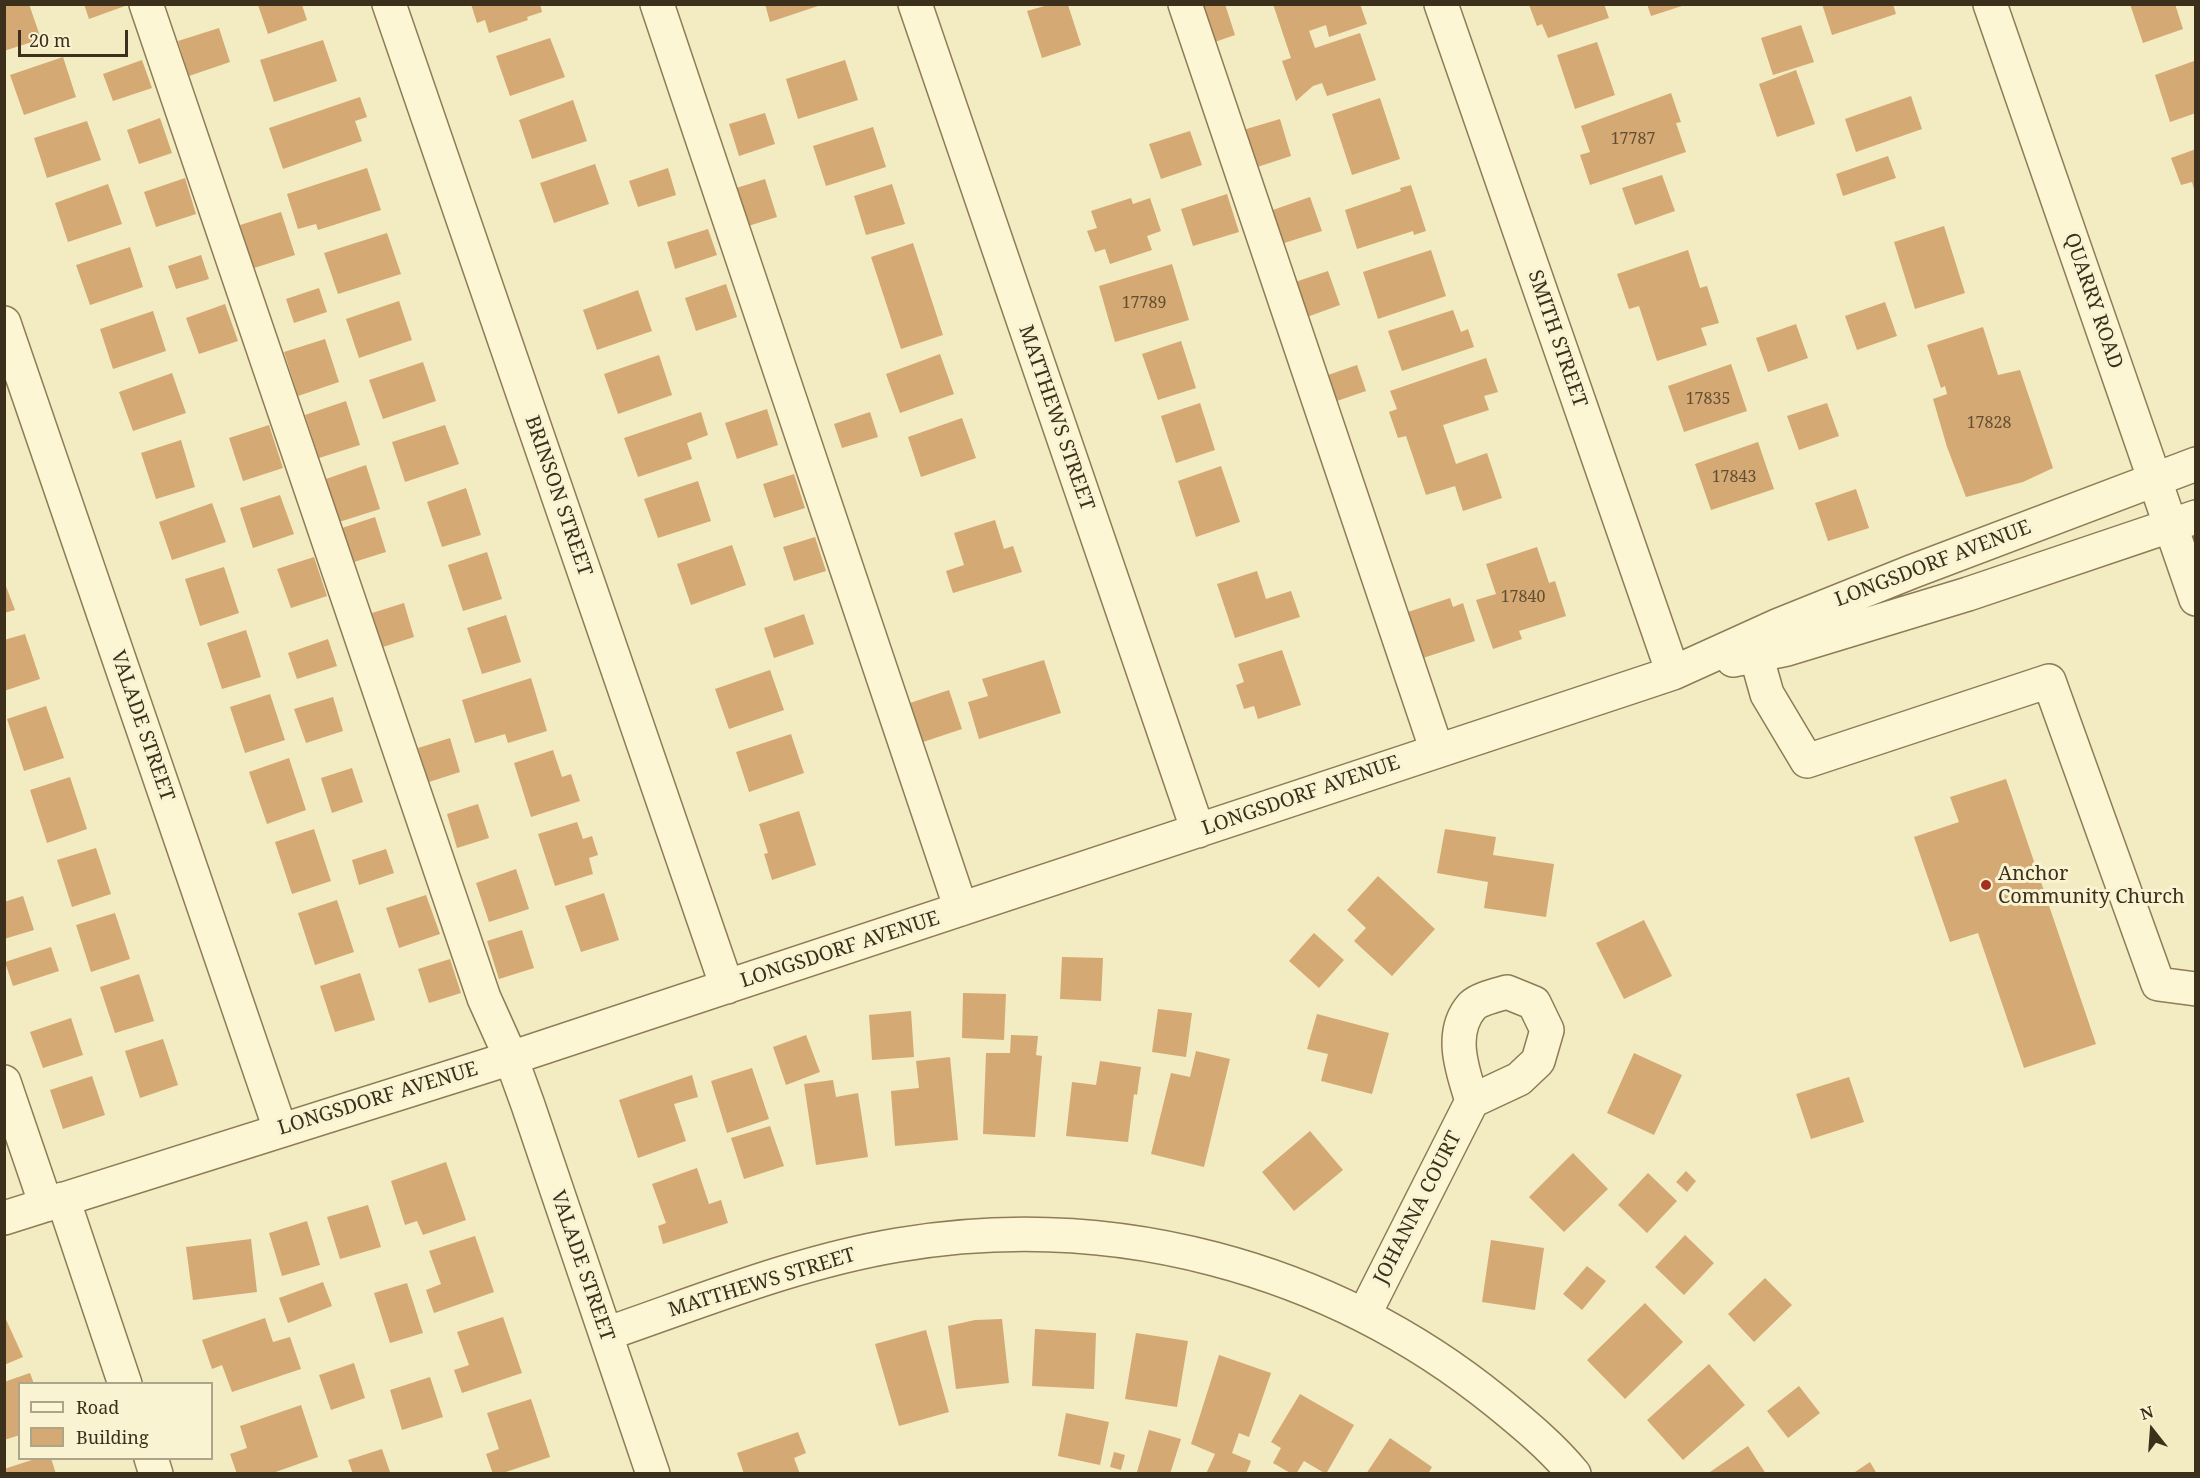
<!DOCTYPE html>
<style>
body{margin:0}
#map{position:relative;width:2200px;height:1478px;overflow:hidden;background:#f3ebc1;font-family:"Noto Serif",serif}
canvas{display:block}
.frame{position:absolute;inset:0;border:6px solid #3c301c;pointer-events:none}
.legend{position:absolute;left:18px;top:1382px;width:195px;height:78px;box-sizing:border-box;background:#f9f3d2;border:2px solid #ada589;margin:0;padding:8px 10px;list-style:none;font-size:18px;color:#3c301c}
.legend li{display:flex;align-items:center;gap:12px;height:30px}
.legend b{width:30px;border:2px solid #ada589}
.north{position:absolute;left:2122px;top:1400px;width:60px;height:60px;-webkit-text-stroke:4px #f9f3d2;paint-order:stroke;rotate:343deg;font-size:16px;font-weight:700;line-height:24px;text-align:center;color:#3c301c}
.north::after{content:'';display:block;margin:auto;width:21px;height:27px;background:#3c301c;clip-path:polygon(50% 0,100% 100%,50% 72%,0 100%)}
.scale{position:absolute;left:18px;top:30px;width:110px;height:27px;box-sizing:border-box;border:3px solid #3c301c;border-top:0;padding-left:8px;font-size:18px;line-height:21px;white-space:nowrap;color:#3c301c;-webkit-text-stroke:4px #f9f3d2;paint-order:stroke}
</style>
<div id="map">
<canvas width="2200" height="1478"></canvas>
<div class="frame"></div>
<ul class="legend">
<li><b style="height:8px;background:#fcf6d5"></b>Road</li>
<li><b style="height:16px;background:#d5a973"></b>Building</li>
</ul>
<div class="north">N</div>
<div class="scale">20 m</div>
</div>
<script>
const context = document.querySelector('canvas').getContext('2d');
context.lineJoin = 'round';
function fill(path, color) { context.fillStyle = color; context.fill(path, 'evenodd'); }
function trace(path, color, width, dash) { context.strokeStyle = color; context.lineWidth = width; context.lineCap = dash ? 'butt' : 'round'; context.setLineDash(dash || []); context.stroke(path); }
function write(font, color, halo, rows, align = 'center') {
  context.font = font + ' "Noto Serif",serif'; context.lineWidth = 6; context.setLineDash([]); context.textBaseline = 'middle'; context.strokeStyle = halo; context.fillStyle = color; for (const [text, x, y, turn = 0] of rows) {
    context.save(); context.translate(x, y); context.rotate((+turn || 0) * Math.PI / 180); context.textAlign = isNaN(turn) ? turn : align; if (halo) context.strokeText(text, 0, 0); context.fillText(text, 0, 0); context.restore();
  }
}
fill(new Path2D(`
 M4 4H29L41 39 4 51Z
 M84 4H125V6L89 19Z
 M471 4H540L542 12 527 17 528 20 489 33 485 20 477 23Z
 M765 4H821V5L770 22Z
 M1199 4H1225L1235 35 1212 43Z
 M1273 4H1360L1367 24 1329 37 1326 25 1309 31 1315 48 1360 33 1376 80 1327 96 1322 83 1313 86 1296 101 1282 61 1291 58Z
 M1604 4 1609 18 1548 38 1542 24 1537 26 1529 5Z
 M1647 4H1685V5L1651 16Z
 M1822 4H1893L1896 14 1832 35Z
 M2130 4H2175L2183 29 2143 43Z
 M258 5H302L307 20 268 34Z
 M1048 5H1068L1081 45 1042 58 1027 11Z
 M1801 25 1814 62 1773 75 1761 38Z
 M219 28 230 62 189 76 178 41Z
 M550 38 565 77 510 96 496 56Z
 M323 40 337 81 274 102 260 60Z
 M1597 42 1615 95 1575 109 1557 55Z
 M63 57 76 97 24 115 10 75Z
 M142 60 152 88 113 101 103 74Z
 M845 60 858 100 798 119 786 79Z
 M2194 61 2196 113 2170 122 2155 75Z
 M1796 70 1815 124 1777 137 1759 84Z
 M1671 93 1681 122 1676 123 1686 152 1590 185 1580 155 1590 152 1581 126Z
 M1911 96 1922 129 1856 152 1845 119Z
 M360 97 367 117 355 121 362 141 283 169 269 128Z
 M1380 98 1400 159 1352 175 1332 114Z
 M573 100 587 141 532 159 519 120Z
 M765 113 775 144 739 156 729 124Z
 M160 118 172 153 139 164 127 130Z
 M1280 119 1291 156 1245 171 1233 133Z
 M87 121 101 160 47 178 34 138Z
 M873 127 886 167 826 186 813 146Z
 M1190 131 1202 165 1161 179 1149 144Z
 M2196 149V193H2195L2192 182 2181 185 2171 158Z
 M1888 156 1896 178 1843 196 1836 174Z
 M595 164 609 204 554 223 540 183Z
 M367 168 381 210 318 230 316 224 298 229 287 194Z
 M668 168 676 195 638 207 629 181Z
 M1662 175 1675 211 1635 225 1622 188Z
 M185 178 196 214 156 227 144 192Z
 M765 179 777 217 745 227 733 189Z
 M108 184 122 224 68 242 55 203Z
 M892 184 905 224 866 235 854 196Z
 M1411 185 1426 231 1414 235 1413 231 1357 249 1345 210 1401 191 1400 188Z
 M1227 194 1239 232 1193 246 1181 209Z
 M1310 197 1322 231 1281 244 1270 211Z
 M1131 198 1133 204 1150 198 1161 231 1147 236 1152 250 1110 264 1105 249 1095 252 1087 231 1097 228 1091 211Z
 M281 212 295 255 254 268 240 225Z
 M1944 226 1965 293 1915 309 1894 242Z
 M708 229 717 255 675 269 667 242Z
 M387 233 401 274 338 294 324 253Z
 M913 243 943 335 901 349 871 257Z
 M130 247 143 287 90 305 76 265Z
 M1431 250 1446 296 1378 319 1363 272Z
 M1688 250 1700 288 1707 286 1719 323 1701 328 1707 345 1657 361 1639 306 1629 309 1617 274Z
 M201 255 209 279 176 289 168 266Z
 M1172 264 1189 320 1115 342 1099 286Z
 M1328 271 1340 305 1307 317 1295 282Z
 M726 284 737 317 696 331 685 298Z
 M319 288 327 312 294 323 286 299Z
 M638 290 652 331 597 350 583 310Z
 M399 301 412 340 359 358 346 319Z
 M1885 302 1897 336 1857 350 1845 316Z
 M225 304 238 341 199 354 186 318Z
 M1453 310 1461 332 1468 329 1474 347 1402 371 1388 331Z
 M153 311 166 351 113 369 100 329Z
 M1796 324 1808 358 1768 372 1756 338Z
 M1983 327 1998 375 2020 370 2053 468 2023 482 1966 497 1947 447 1933 399 1947 394 1945 386 1941 388 1927 345Z
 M325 339 339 382 298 396 284 352Z
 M1181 341 1196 388 1158 400 1142 354Z
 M940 354 954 394 900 413 886 374Z
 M659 355 672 395 618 414 604 374Z
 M1486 358 1498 392 1484 396 1489 410 1443 425 1456 464 1487 453 1502 498 1463 511 1455 486 1426 495 1406 436 1398 438 1389 412 1397 409 1390 391Z
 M423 362 436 401 383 419 369 380Z
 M1731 364 1747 411 1684 432 1668 386Z
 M1357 365 1366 391 1334 402 1325 376Z
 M172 373 186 413 133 431 119 392Z
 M346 401 360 445 319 458 305 415Z
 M1200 403 1215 450 1176 463 1161 416Z
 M1827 403 1839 436 1799 450 1787 416Z
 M767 409 778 445 737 459 725 423Z
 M701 412 708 435 687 443 692 459 638 477 624 438Z
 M870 412 878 437 842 448 834 424Z
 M962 418 976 458 921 477 908 437Z
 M269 425 283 468 243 481 229 438Z
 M445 425 459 464 405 482 392 442Z
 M181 440 195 487 156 499 141 453Z
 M1758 442 1774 489 1711 510 1695 464Z
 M366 465 380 509 339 522 326 479Z
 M1221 466 1240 522 1196 537 1178 481Z
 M794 474 805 508 774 518 763 484Z
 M698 481 711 521 658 538 644 499Z
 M466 488 481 535 442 547 427 502Z
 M1856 489 1869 528 1828 541 1815 503Z
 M280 495 294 534 253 548 240 508Z
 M212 503 226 542 172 560 159 522Z
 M375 517 386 552 354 562 342 528Z
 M995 520 1004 549 1013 546 1022 572 953 593 946 571 964 565 954 533Z
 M815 537 826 571 794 581 783 547Z
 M732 545 746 585 691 605 677 564Z
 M1537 547 1549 583 1555 581 1566 616 1519 631 1522 639 1493 649 1476 600 1496 594 1486 564Z
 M487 552 502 599 463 611 448 565Z
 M314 557 327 596 291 608 277 569Z
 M224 567 239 613 200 626 185 579Z
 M1257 571 1266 599 1291 591 1300 617 1235 638 1217 584Z
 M4 581 15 610 4 613Z
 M1450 598 1453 607 1463 603 1475 641 1423 658 1408 612Z
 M404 603 414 637 383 647 372 613Z
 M804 614 814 644 774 658 764 628Z
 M506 615 521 662 482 674 467 628Z
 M246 630 261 677 222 689 207 643Z
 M25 634 40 679 4 691V640Z
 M328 639 337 666 297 679 288 653Z
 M1282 650 1301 705 1258 719 1254 706 1244 709 1236 685 1244 682 1238 664Z
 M1044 660 1061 713 979 739 968 702 988 696 982 679Z
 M770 670 784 710 729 729 715 689Z
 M531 678 547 731 508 743 505 734 475 743 462 700Z
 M949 690 962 729 923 742 910 703Z
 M270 694 285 740 245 753 230 707Z
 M333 697 343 731 306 743 294 709Z
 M46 706 64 758 24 771 7 719Z
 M791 734 804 773 749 792 736 752Z
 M450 738 460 772 429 782 418 748Z
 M553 750 562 777 571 774 580 801 531 817 514 763Z
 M289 758 306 810 267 824 249 772Z
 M352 768 363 802 332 813 321 778Z
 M70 777 87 829 47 843 30 790Z
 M2006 779 2096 1044 2024 1068 1978 933 1950 942 1914 837 1959 822 1950 797Z
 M478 804 489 838 457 848 447 814Z
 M799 811 816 865 772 880 764 854 768 853 759 824Z
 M577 822 583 839 592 836 598 855 589 858 593 874 555 886 538 834Z
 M314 829 331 881 292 894 275 842Z
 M1445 829 1496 837 1493 855 1554 864 1546 917 1484 908 1488 882 1437 873Z
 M96 848 111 894 72 907 57 860Z
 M386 849 394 873 359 885 352 860Z
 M516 869 529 909 489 922 476 883Z
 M1378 876 1435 929 1392 976 1354 941 1366 928 1347 910Z
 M604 893 619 940 581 952 565 906Z
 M426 895 440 934 399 948 386 908Z
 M23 896 34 930 4 939V902Z
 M337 900 354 952 315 965 298 913Z
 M115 913 130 959 91 972 76 925Z
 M1644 920 1672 976 1624 999 1596 943Z
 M522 930 534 968 499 979 487 941Z
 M1314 933 1344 960 1319 988 1289 961Z
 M51 947 59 971 13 986 5 962Z
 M1062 957 1103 958 1101 1001 1060 999Z
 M450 959 461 993 429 1003 418 969Z
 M360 973 375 1020 335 1032 320 986Z
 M139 974 154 1021 115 1033 100 987Z
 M963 993 1006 994 1004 1040 962 1038Z
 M1158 1009 1192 1013 1186 1057 1152 1052Z
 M911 1011 914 1057 872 1060 869 1015Z
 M1317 1014 1389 1033 1372 1094 1321 1081 1328 1054 1307 1049Z
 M71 1018 83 1055 43 1068 30 1032Z
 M806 1035 820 1072 786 1085 773 1047Z
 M1011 1035 1038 1036 1036 1055 1042 1056 1035 1137 983 1134 986 1053H1010Z
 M163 1039 178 1085 140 1098 125 1051Z
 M1196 1051 1230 1059 1204 1167 1151 1154 1171 1073 1190 1077Z
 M1634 1053 1682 1075 1654 1135 1607 1113Z
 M950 1057 958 1140 895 1146 891 1091 919 1088 916 1061Z
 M1100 1061 1141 1067 1137 1095 1134 1094 1128 1142 1066 1136 1072 1082 1096 1085Z
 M752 1068 769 1119 727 1133 711 1081Z
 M692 1075 698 1097 674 1104 686 1141 638 1158 619 1100Z
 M92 1076 105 1115 63 1129 50 1090Z
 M1849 1077 1864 1122 1811 1139 1796 1094Z
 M833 1080 836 1097 858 1093 868 1157 816 1165 804 1084Z
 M770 1126 784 1166 744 1179 731 1138Z
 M1310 1131 1343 1170 1294 1211 1262 1172Z
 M1573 1153 1608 1189 1564 1232 1529 1197Z
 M446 1162 466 1220 423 1235 417 1221 405 1225 391 1181Z
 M697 1168 709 1204 721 1200 728 1223 663 1244 658 1226 666 1223 652 1184Z
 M1686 1171 1696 1181 1687 1192 1676 1182Z
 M1648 1173 1677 1201 1647 1233 1618 1205Z
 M368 1205 381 1247 340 1259 327 1217Z
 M307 1221 320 1265 282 1276 269 1233Z
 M1685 1235 1714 1263 1684 1295 1655 1267Z
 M475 1236 494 1292 434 1313 426 1290 441 1284 429 1251Z
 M251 1239 257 1292 193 1300 186 1247Z
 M1491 1240 1544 1248 1535 1310 1482 1302Z
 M1587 1266 1606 1281 1582 1310 1563 1294Z
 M1765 1278 1792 1305 1754 1342 1728 1314Z
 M323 1282 332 1306 288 1323 279 1298Z
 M407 1283 423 1333 390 1343 374 1293Z
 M1645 1303 1683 1342 1625 1399 1587 1360Z
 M4 1315 23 1357 4 1365Z
 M503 1317 522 1373 462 1393 454 1370 469 1365 457 1332Z
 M265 1318 273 1342 290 1337 301 1369 232 1392 222 1365 212 1369 202 1340Z
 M1002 1319 1009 1383 956 1389 948 1326 975 1320Z
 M1035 1329 1096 1333 1094 1389 1032 1386Z
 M926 1330 949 1412 899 1426 875 1344Z
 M1136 1333 1188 1341 1177 1407 1125 1399Z
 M1219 1355 1271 1373 1249 1437 1239 1433 1232 1453 1251 1461 1246 1474H1206L1215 1454 1191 1444Z
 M354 1363 365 1398 331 1410 319 1375Z
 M1709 1364 1745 1405 1683 1460 1647 1420Z
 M30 1373 34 1384H20V1435L4 1440V1382Z
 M430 1377 443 1417 402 1430 390 1390Z
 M1799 1386 1820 1413 1788 1438 1767 1411Z
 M1300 1394 1354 1425 1326 1474 1304 1461 1296 1474H1292L1273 1463 1281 1448 1271 1442Z
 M531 1399 550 1457 500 1474H493L486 1454 499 1449 487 1413Z
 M301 1405 318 1457 270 1474H237L230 1454 247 1448 240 1426Z
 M1066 1413 1109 1422 1100 1465 1058 1456Z
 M1149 1430 1181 1439 1170 1474 1137 1472Z
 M798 1432 806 1453 794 1458 800 1474H744L737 1453Z
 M1390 1438 1432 1467 1428 1474H1366Z
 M1748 1446 1766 1474H1707Z
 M382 1449 390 1472 353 1474 348 1460Z
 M1114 1452 1125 1455 1121 1470 1110 1467Z
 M38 1458H51L56 1474H4V1469Z
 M1870 1462 1877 1474H1852Z`), '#d5a973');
const minor = new Path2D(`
 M146 4 484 998 511 1058 528 1105 653 1474
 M389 4 727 987
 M657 4 961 909
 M915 4 1198 831
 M1185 4 1437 751
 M1441 4 1673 673
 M1990 4 2196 599
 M4 323 280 1129
 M1756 655 1767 694 1807 761 2049 681 2158 984 2196 989
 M1733 660 1787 649 1968 594 2196 517
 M4 1082 46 1205
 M63 1199 125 1384
 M4 1218 511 1058 1640 684 1673 673 1779 625 1911 572 2196 464
 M1364 1315 1472 1101 1519 1079 1538 1061 1547 1030 1534 1003 1507 992C1497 995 1479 999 1472 1006 1448 1033 1463 1072 1472 1101
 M606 1334C702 1301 797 1262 898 1245 1111 1209 1329 1266 1497 1402 1524 1424 1552 1447 1574 1474
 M151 1458 156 1474`);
trace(minor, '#8e7c56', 36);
trace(minor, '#fcf6d5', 33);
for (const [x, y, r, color] of [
 [1986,885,6,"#a43120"]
]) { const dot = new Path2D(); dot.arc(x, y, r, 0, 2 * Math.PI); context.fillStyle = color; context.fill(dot); trace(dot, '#f9f3d2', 2); }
write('16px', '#624e32', null, [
 ["17787",1633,139],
 ["17789",1144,303],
 ["17835",1708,399],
 ["17828",1989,423],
 ["17843",1734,477],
 ["17840",1523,597]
]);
write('20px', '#3c301c', '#f9f3d2', [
 ["QUARRY ROAD",2093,301,71],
 ["SMITH STREET",1557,339,71],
 ["MATTHEWS STREET",1056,418,71],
 ["BRINSON STREET",558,496,71],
 ["LONGSDORF AVENUE",1933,564,-21],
 ["VALADE STREET",142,726,71],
 ["LONGSDORF AVENUE",1301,796,-19],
 ["LONGSDORF AVENUE",840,950,-18],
 ["LONGSDORF AVENUE",378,1099,-17],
 ["JOHANNA COURT",1418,1208,-63],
 ["VALADE STREET",582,1266,71],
 ["MATTHEWS STREET",762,1283,-17]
]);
write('20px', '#3c301c', '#f9f3d2', [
 ["Anchor",1998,874],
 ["Community Church",1998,897]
], 'left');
</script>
